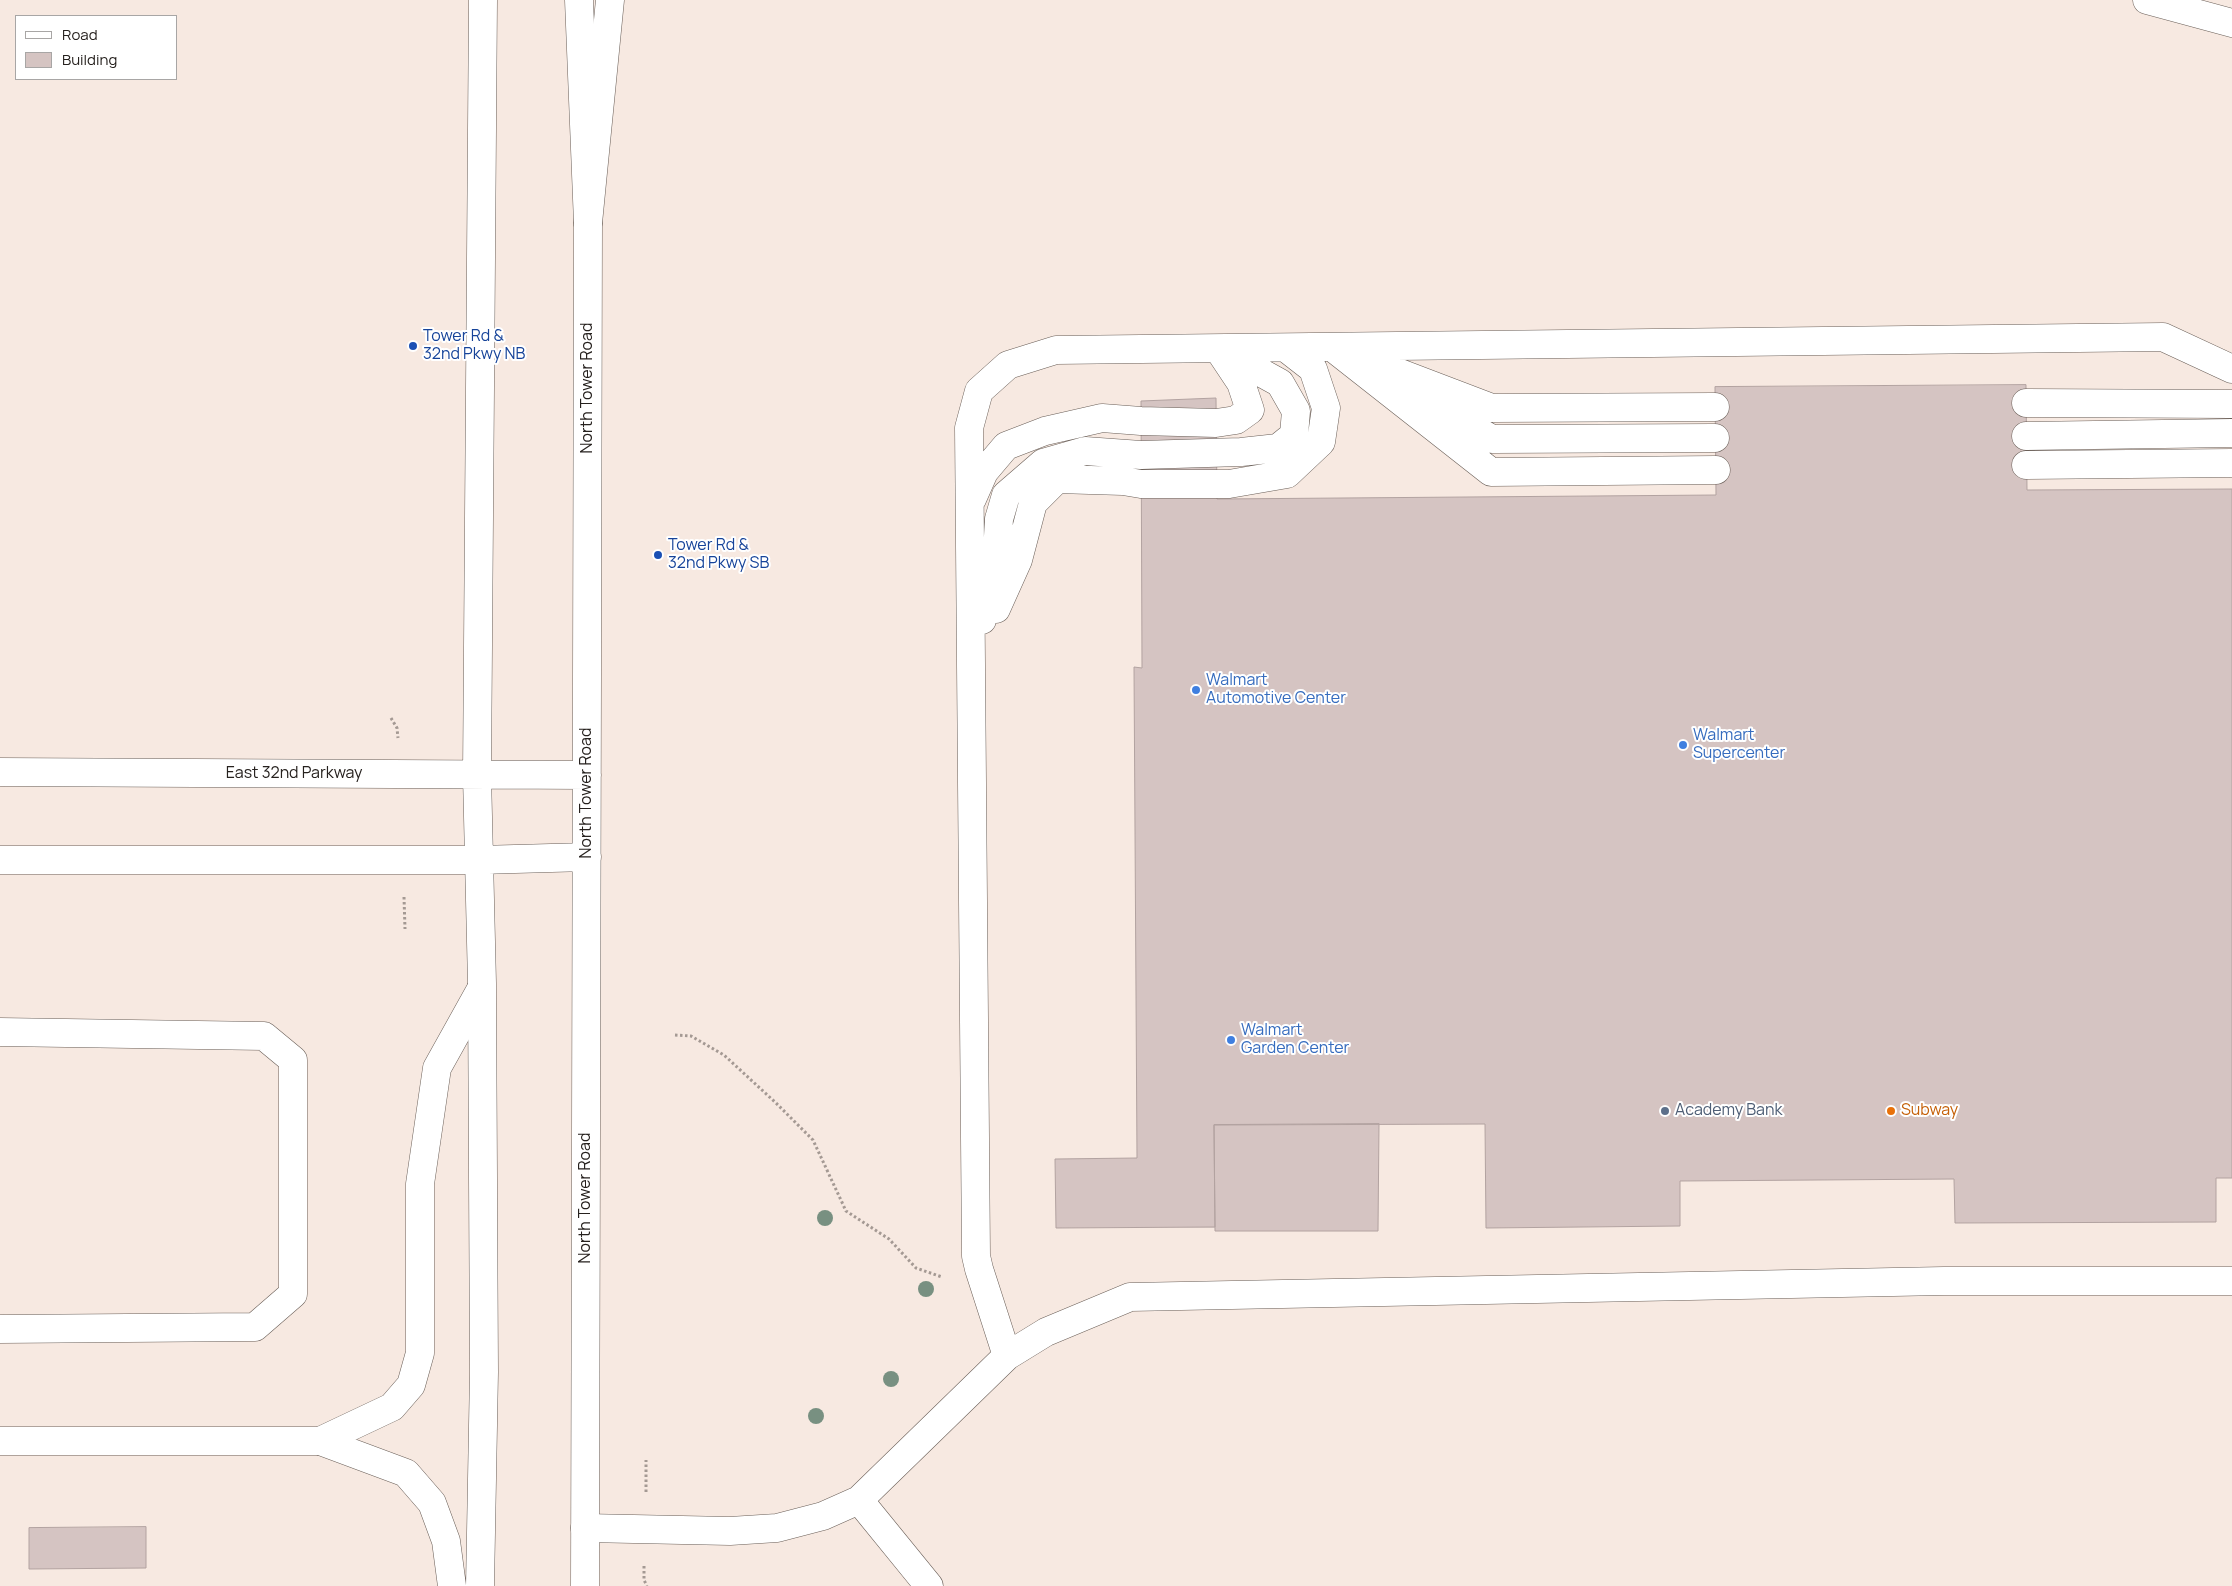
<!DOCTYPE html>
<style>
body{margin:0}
#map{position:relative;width:2232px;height:1586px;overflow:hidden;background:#f7e9e1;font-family:Manrope,sans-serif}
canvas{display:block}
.legend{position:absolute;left:15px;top:15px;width:162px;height:65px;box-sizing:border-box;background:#fff;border:1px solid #a8a6a5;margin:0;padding:6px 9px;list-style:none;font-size:15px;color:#26211e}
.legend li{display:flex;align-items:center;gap:10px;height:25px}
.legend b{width:25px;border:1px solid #a8a6a5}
</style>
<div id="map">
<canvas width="2232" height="1586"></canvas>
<ul class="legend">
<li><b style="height:6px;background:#fff"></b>Road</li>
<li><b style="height:14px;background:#d5c4c2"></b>Building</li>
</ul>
</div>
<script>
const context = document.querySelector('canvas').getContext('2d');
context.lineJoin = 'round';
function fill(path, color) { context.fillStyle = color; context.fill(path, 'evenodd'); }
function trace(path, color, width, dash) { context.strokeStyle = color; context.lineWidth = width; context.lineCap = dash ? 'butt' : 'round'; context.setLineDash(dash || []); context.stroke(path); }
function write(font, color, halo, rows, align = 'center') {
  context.font = font + ' Manrope,sans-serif'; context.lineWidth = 4; context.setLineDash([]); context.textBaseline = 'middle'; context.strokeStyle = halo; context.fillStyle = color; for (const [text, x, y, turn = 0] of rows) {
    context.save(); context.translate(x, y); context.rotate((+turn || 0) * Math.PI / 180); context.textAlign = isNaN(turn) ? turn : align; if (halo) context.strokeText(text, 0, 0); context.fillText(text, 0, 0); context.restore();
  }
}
const building = new Path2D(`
 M2026 385 2027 490 2232 489V1178H2216V1222L1955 1223 1954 1179 1680 1181V1226L1486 1228 1485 1124 1214 1125 1215 1227 1056 1228 1055 1159 1137 1158 1134 667 1142 668 1141 401 1216 398 1217 499 1716 495 1715 387Z
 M1379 1124 1378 1231H1215L1214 1125Z
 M146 1527V1568L29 1569V1528Z`);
fill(building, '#d5c4c2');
trace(building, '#b2a2a0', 1);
const minor = new Path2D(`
 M1332 347 1491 472 1716 470
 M1358 357 1492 408 1715 407
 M1416 395 1492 439 1715 438
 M2026 403 2232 404
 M2026 436 2232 433
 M2026 465 2232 463
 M972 499 984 472 1006 446 1045 431 1102 418 1141 421 1216 423 1236 420 1250 410 1241 383 1219 350
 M996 609 1018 560 1033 503 1057 479 1123 481 1141 484H1229L1287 474 1321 442 1326 408 1313 369 1286 348
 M982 620 997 553 999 519 1006 495 1043 463 1085 451 1141 455 1241 452 1278 448 1294 435 1296 411 1280 383 1220 350
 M0 1032 264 1036 293 1060V1294L255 1327 0 1329
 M1007 1356 979 1269 976 1256 969 428 979 391 1008 365 1056 350 2163 337 2232 369
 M0 1441H320L392 1407 411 1385 420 1353V1184L437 1068 481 989
 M859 1500 929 1586
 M585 1528 730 1531 777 1528 823 1516 859 1500 1007 1356 1046 1332 1130 1297 1944 1281H2232`);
const major = new Path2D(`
 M579 0 588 223 585 1586
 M0 772 587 775
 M0 860H479L587 857
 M320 1441 406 1473 432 1503 446 1541 452 1586
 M480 1586 484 1372 482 983 477 775 483 0`);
const highway = new Path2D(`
 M2147 0 2232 23
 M588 223 610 0`);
trace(minor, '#6a5f58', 29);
trace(major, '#6a5f58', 29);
trace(highway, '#6a5f58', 29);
trace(new Path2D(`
 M391 718 397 728 398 738
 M404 897 405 929
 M675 1035 691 1036 724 1055 776 1103 813 1140 846 1211 889 1239 916 1268 942 1277
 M646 1492V1460
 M644 1566V1580L647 1586`), '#a49993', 3, [2.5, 2.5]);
trace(minor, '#fff', 28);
trace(major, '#fff', 28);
trace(highway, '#fff', 28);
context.fillStyle = '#789081';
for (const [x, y] of [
 [825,1218],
 [926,1289],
 [891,1379],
 [816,1416]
]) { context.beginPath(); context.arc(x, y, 8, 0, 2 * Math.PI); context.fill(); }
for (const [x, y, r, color] of [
 [413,346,5,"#1a4fb4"],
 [658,555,5,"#1a4fb4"],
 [1196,690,5,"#3f7fe0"],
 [1683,745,5,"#3f7fe0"],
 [1231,1040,5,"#3f7fe0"],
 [1665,1111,5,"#5c6f8a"],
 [1891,1111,5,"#e8710a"]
]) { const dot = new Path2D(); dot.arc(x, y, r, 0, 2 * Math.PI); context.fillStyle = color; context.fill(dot); trace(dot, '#fff', 2); }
write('16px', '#164399', '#fff', [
 ["Tower Rd &",423,337],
 ["32nd Pkwy NB",423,355],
 ["Tower Rd &",668,546],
 ["32nd Pkwy SB",668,564]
], 'left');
write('16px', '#26211e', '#fff', [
 ["North Tower Road",588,388,-90],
 ["East 32nd Parkway",294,774],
 ["North Tower Road",587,793,-90],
 ["North Tower Road",586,1198,-90]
]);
write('16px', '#366cbe', '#fff', [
 ["Walmart",1206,681],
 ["Automotive Center",1206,699],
 ["Walmart",1693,736],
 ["Supercenter",1693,754],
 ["Walmart",1241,1031],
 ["Garden Center",1241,1049]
], 'left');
write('16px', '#4e5e75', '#fff', [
 ["Academy Bank",1675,1111]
], 'left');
write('16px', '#c56008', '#fff', [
 ["Subway",1901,1111]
], 'left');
</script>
